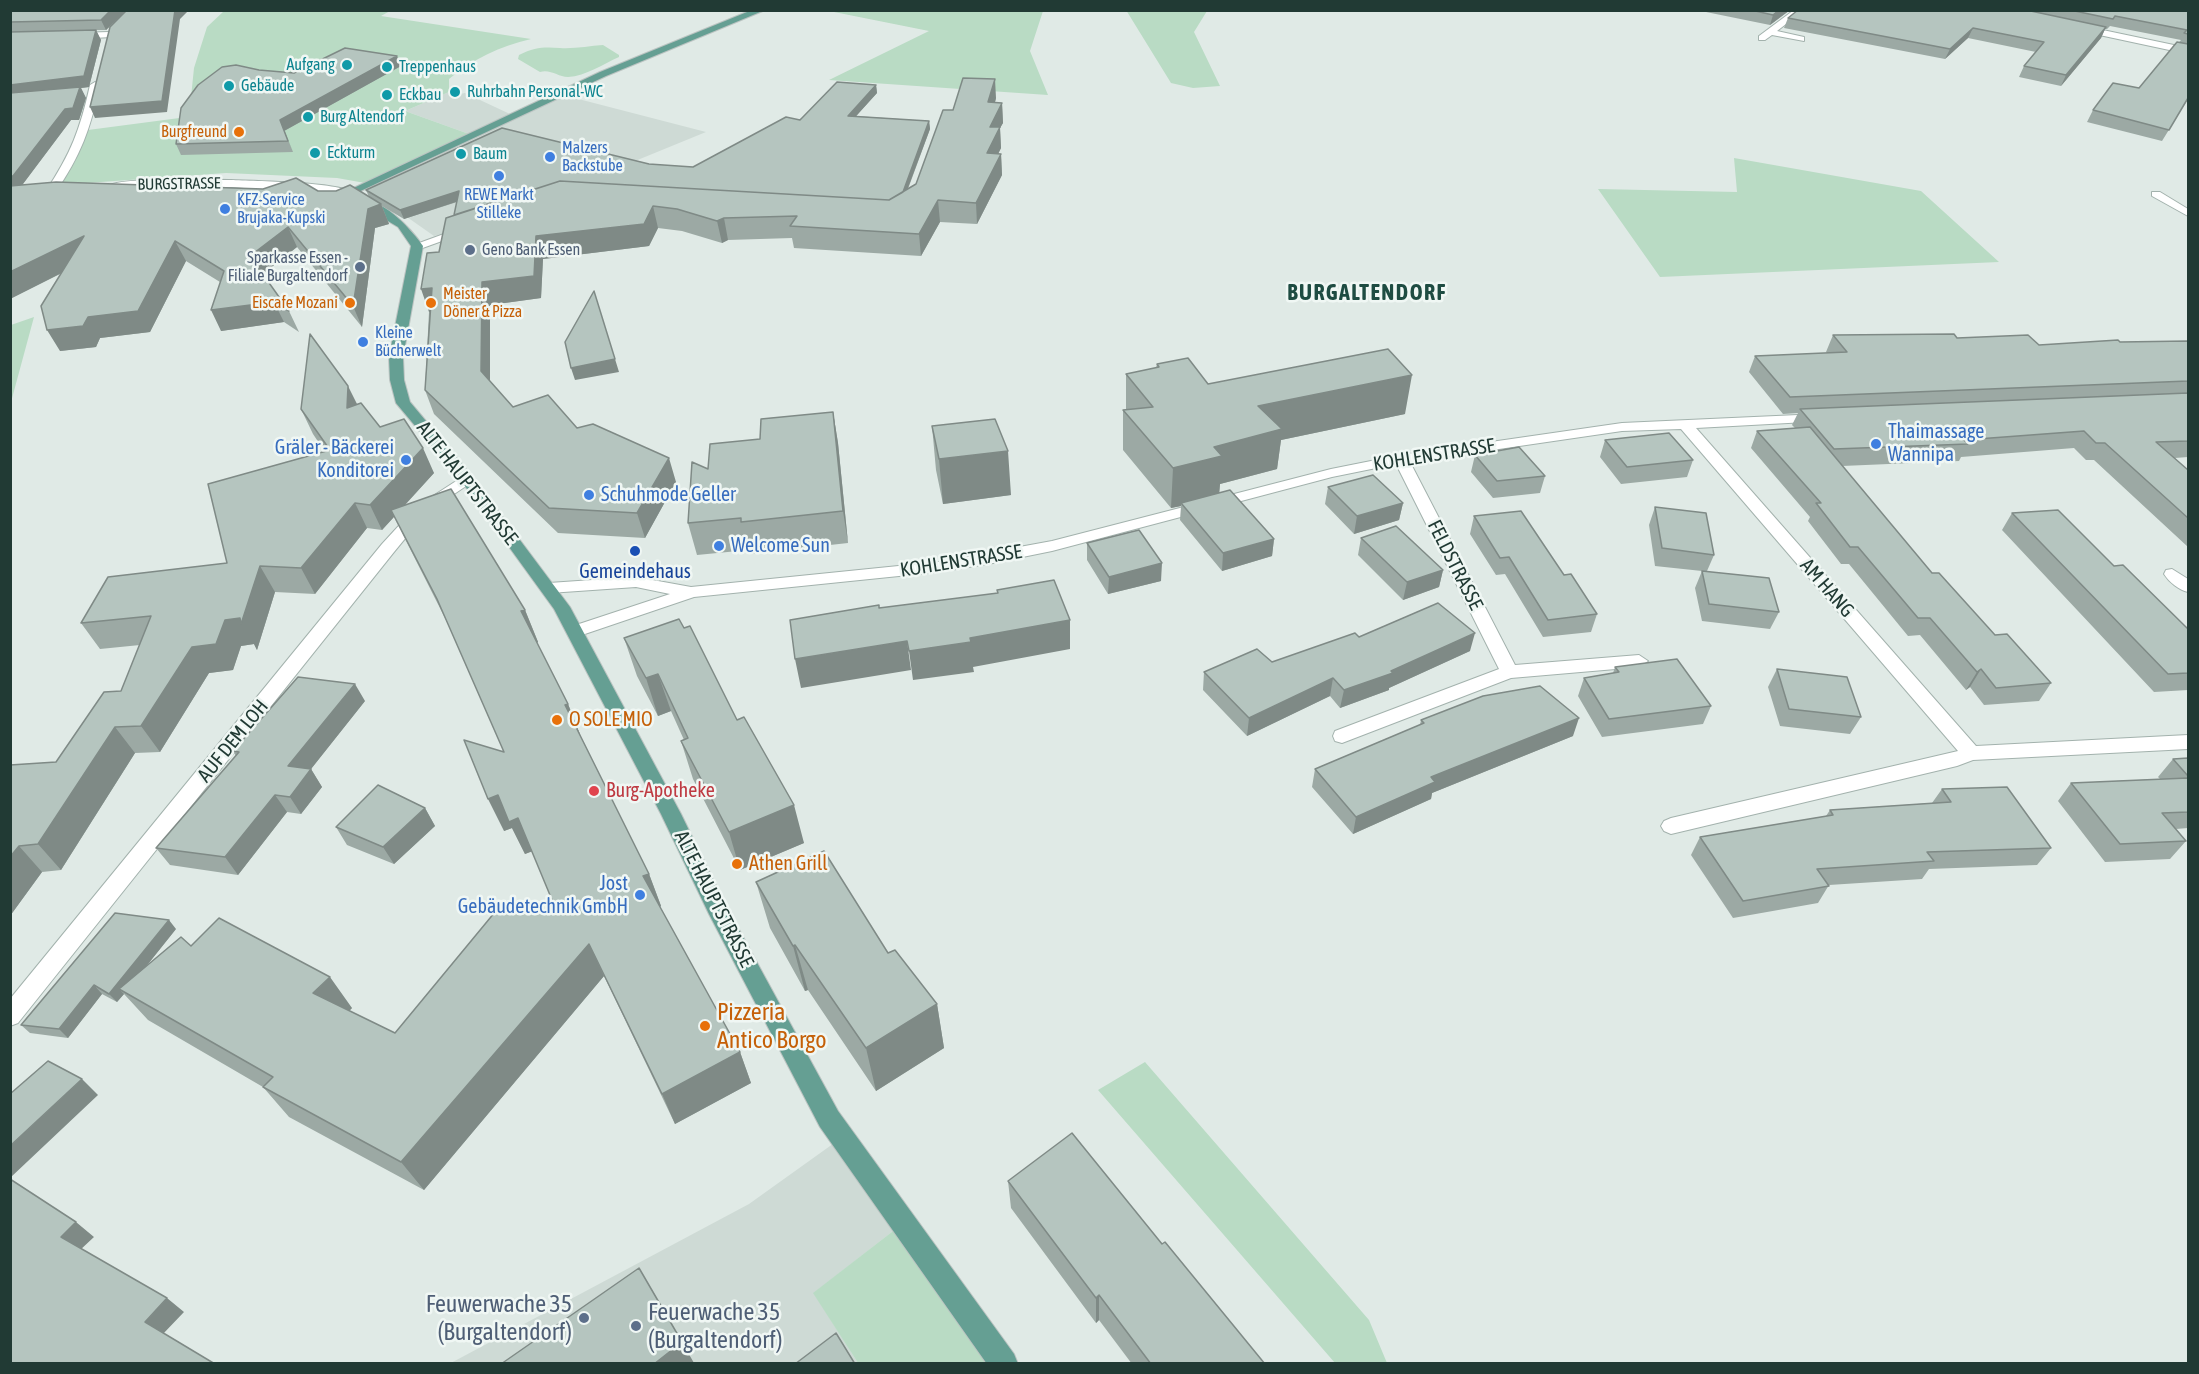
<!DOCTYPE html>
<meta charset="utf-8">
<style>
body{margin:0}
#map{position:relative;width:2199px;height:1374px;overflow:hidden;background:#e0eae6;font-family:"Asap Condensed",sans-serif}
canvas{display:block}
.frame{position:absolute;inset:0;border:12px solid #213a34;pointer-events:none}
</style>
<div id="map">
<canvas width="2199" height="1374"></canvas>
<div class="frame"></div>
</div>
<script>
const context = document.querySelector('canvas').getContext('2d');
context.lineJoin = 'round';
function fill(path, color) { context.fillStyle = color; context.fill(path, 'evenodd'); }
function trace(path, color, width, dash) { context.strokeStyle = color; context.lineWidth = width; context.lineCap = dash ? 'butt' : 'round'; context.setLineDash(dash || []); context.stroke(path); }
function write(font, color, halo, rows, align = 'center') {
  context.font = font + ' "Asap Condensed",sans-serif'; context.lineWidth = 5; context.setLineDash([]); context.textBaseline = 'middle'; context.strokeStyle = halo; context.fillStyle = color; for (const [text, x, y, turn = 0] of rows) {
    context.save(); context.translate(x, y); context.rotate((+turn || 0) * Math.PI / 180); context.textAlign = isNaN(turn) ? turn : align; if (halo) context.strokeText(text, 0, 0); context.fillText(text, 0, 0); context.restore();
  }
}
fill(new Path2D(`
 M449 92 455 95 465 93 510 114 469 134 405 111Z
 M563 95 706 132 486 222 434 236 370 191 508 119Z
 M837 1141 897 1228 814 1293 858 1363 449 1364 749 1204Z`), '#cedad5');
fill(new Path2D(`
 M1126 10 1207 11 1194 32 1220 86 1193 88 1171 83Z
 M224 11H390L381 16 531 39C500 46 473 59 449 79V92L405 111 469 134 365 183 337 178 226 173 59 185 75 158 88 130 210 114 190 107 194 68 207 27Z
 M829 11H1043L1030 51 1048 95 829 80 929 31Z
 M603 45 619 55V57C603 64 586 76 568 77 558 77 551 69 540 72L518 59 519 55C535 47 544 47 560 48 574 49 589 46 603 45Z
 M1734 158 1921 191 1999 262 1660 277 1598 189 1737 192Z
 M34 317 11 402V325Z
 M1145 1062 1369 1320 1387 1363H1335L1098 1090Z
 M897 1228 995 1363H858L813 1293Z`), '#b9dbc4');
const minor = new Path2D(`
 M1794 10H1804L1777 31 1804 37V41L1772 35 1765 40H1759V36Z
 M2079 25 2188 48V54L2076 30Z
 M109 32 112 37 75 39 71 36 75 33Z
 M95 82 100 85C90 130 81 155 55 193H47L46 191C71 153 80 130 90 85Z
 M231 180C253 181 340 182 353 193L348 196 231 187 113 189 108 186C119 177 210 180 231 180Z
 M2152 192H2160L2188 209V216L2152 196Z
 M463 227 469 230 467 232 417 250 411 246Z
 M1820 414 1825 415V421L1696 428 1976 746 2188 735V749L1973 760 1957 766 1671 834 1664 831 1661 826 1664 821 1671 818 1958 751 1681 429 1622 431 1410 462 1515 665 1639 655 1648 661 1639 667 1511 678 1342 743 1335 741 1333 736 1335 731 1499 669 1396 464 1332 477 1052 551 993 563 938 572 694 597 576 637 567 631 570 627 670 594 636 587 549 593 541 588 549 583 636 577 691 587 938 562 1052 541 1331 469 1401 455 1622 423Z
 M467 474 472 476 475 479 472 482 426 513 394 552 18 1023 10 1026V999L382 544 416 507Z
 M2172 569 2188 579V592C2179 590 2169 582 2164 574L2166 570Z`);
const major = new Path2D(`
 M752 10H765L606 76 352 195 343 193 600 72Z
 M361 201C382 197 412 230 423 246L403 357 404 380 410 402 472 476 570 607 681 814 725 904 838 1111 1014 1354 1018 1364H987L820 1127 709 914 661 814 554 609 462 482 396 403 390 380 389 357 411 246 398 227 361 205Z`);
trace(minor, '#a3b2ad', 2);
trace(major, '#bcc4c2', 2);
fill(minor, '#fff');
fill(major, '#659f93');
fill(new Path2D(`
 M10 10H127L106 30H96L101 40 89 87 81 88 86 98 79 120H71L22 185 318 191 369 197 366 190 649 164 693 167 876 85 877 93 856 116 929 121 930 129 908 189 916 184 953 110 996 98 995 102 1002 103 1003 123 1000 128 1001 148 998 154H1001L1002 175 977 224 940 222 921 256 794 248 792 238 728 240 722 243 682 231 658 228 649 246 543 259 541 298 490 305V381L513 407 577 428 676 482 645 538 558 533 434 414 425 390 429 312 439 252 454 215 457 202 404 219 382 206 389 224 375 228 362 327 297 247 263 274 289 311 299 332 284 322 221 331 220 282 186 261 150 332 100 338 96 347 60 351 62 273 10 299Z
 M1706 10H1790L1770 25 1706 12Z
 M1798 10H2188V99L2162 141 2087 122 2093 110 2139 88 2181 40 2110 26 2107 29H2105L2101 38 2061 86 2019 77 2024 66 2036 52 1968 38 1945 59 1784 28 1788 18Z
 M401 66 284 131 293 152 181 155 176 144 259 70 294 73Z
 M1833 335 1957 338 2039 345 2188 341V457L2175 458 2188 470V547L2094 460H2086L2074 448 1961 457 1959 461 1842 466 1932 573 1995 635 2051 683 2039 701 1984 705 1970 687 1966 690 1920 635 1908 636 1849 564H1841L1808 521 1810 517 1751 448 1757 431 1795 428 1792 425 1798 413 1783 414 1749 372 1755 356 1827 353 1826 352Z
 M1157 364 1208 384 1405 414 1281 440 1277 469 1220 484 1219 493 1274 539 1272 556 1222 571 1180 520 1181 506 1171 508 1123 450V410H1126V374L1156 368Z
 M357 404 380 427 434 473 405 505 525 610 538 642 537 643 568 704 581 737 649 874 661 906 660 907 740 1052 751 1083 675 1124 604 976 424 1190 289 1117 263 1087 148 1020 124 994 117 1002 102 994 68 1038 30 1033 21 1025 176 929 147 965 191 946 352 1008 349 1011 395 1033 557 912 532 851 525 854 512 828 504 831V752L447 622 406 541 394 517 382 530 367 528 315 594 275 592 257 650 254 644 241 646 233 670 209 673 160 752 135 753 61 870 42 872 10 916V765L56 762 121 691 140 645 100 649 81 623 227 563 325 452 313 434 301 409Z
 M833 412 838 443 848 543 749 554 748 550 697 555 688 523 708 469 760 439Z
 M932 426 1011 495 943 504 936 470Z
 M1605 440 1693 460 1687 477 1621 484 1600 457Z
 M1475 455 1545 476 1540 493 1493 498 1471 472Z
 M1328 487 1403 503 1399 520 1354 534 1325 504Z
 M1655 507 1714 555 1707 571 1779 612 1770 629 1702 621 1695 588 1702 571 1655 566 1649 525Z
 M2012 513 2188 629V690L2154 692 2002 530Z
 M1474 516 1564 575 1597 614 1591 632 1543 637 1505 574 1496 575 1470 534Z
 M1361 538 1443 570 1439 587 1403 600 1358 555Z
 M1087 543 1161 581 1108 594 1087 560Z
 M1359 637 1470 651 1389 688V690L1340 708 1330 696 1247 736 1203 690 1204 672 1272 662Z
 M624 638 737 720 804 843 740 870 693 779 681 741 684 740 671 711 658 716 637 676Z
 M1615 667 1711 706 1703 724 1602 737 1578 696 1584 678 1613 673Z
 M1777 669 1861 717 1850 734 1780 726 1768 687Z
 M365 701 311 769 322 787 301 814 287 812 238 875 170 865 156 848 236 756 233 751Z
 M1421 720 1573 736 1432 793 1431 799 1353 834 1312 787 1315 769 1420 725Z
 M2188 758V828L2176 829 2186 841 2170 859 2105 862 2058 801 2071 783 2160 779 2158 777 2173 759Z
 M1942 789 2051 848 2037 865 1929 869 1922 879 1829 885 1818 903 1733 918 1691 855 1700 837 1826 816 1830 810 1932 803Z
 M425 808 435 826 394 864 347 845 336 827Z
 M756 882 888 953 937 1004 944 1048 876 1091 808 990 805 991 770 928Z
 M1008 1181 1162 1244 1265 1364H1132L1099 1320 1096 1323 1011 1208Z`), '#9ca9a4');
fill(new Path2D(`
 M111 10H127L106 30 101 20Z
 M175 10H189L180 19 167 112 95 118 90 107Z
 M1779 10H1790L1770 25 1773 15Z
 M2106 27 2101 38 2061 86 2066 75Z
 M1973 28 1968 38 1945 59 1950 49Z
 M96 30 101 40 89 87 81 88 86 98 79 120H71L20 188 10 189V85Z
 M397 56 401 66 284 131 293 152 280 120Z
 M995 79 996 98 990 122 988 102Z
 M876 85 877 93 849 124 848 116Z
 M1002 103 1003 123 1000 128 1001 148 988 174 987 153 990 127Z
 M929 121 930 129 903 201 887 211Z
 M1001 154 1002 175 977 224 976 203Z
 M459 191 462 200 404 219 400 210Z
 M938 200 940 222 921 256 919 234Z
 M381 204 389 224 375 228 362 327 353 306 368 209Z
 M653 206 658 228 649 246 543 259 541 298 490 305V394L481 371 482 282 536 236Z
 M724 218 728 240 722 243 717 221Z
 M288 227 297 247 260 276 250 256Z
 M84 236 95 256 10 299V272Z
 M175 241 186 261 150 332 100 338 96 347 60 351 47 330 88 317Z
 M432 288 440 311 429 312 421 289Z
 M274 302 284 322 221 331 211 310Z
 M615 359 619 372 575 380 571 368Z
 M1412 375 1405 414 1281 440 1277 469 1220 484 1219 496 1181 503V506L1171 508 1173 468 1258 406Z
 M348 386 360 410 347 408Z
 M833 412 838 443 848 543 843 511Z
 M423 448 434 473 382 530 370 505Z
 M1008 451 1011 495 943 504 939 459Z
 M669 458 676 482 645 538 637 513Z
 M355 503 367 528 315 594 301 568Z
 M1403 503 1399 520 1354 534 1357 516Z
 M1274 539 1272 556 1222 571 1223 553Z
 M1162 563 1161 581 1108 594 1109 577Z
 M260 566 275 592 257 650 254 644 241 646 233 670 209 673 160 752 141 726 192 647Z
 M1443 570 1439 587 1403 600 1407 582Z
 M525 610 538 642 534 644 521 611Z
 M1070 620V649L973 667 974 672 913 680 909 651 970 638Z
 M1475 633 1470 651 1389 688V690L1340 708 1344 690 1391 671Z
 M907 641 911 670 801 688 795 659Z
 M1981 669 1970 687 1966 690 1977 672Z
 M658 674 671 711 658 716 646 678Z
 M1333 678 1330 696 1247 736 1249 718Z
 M355 684 365 701 311 769 322 787 301 814 290 797 288 766Z
 M568 704 581 737 565 705Z
 M1579 718 1573 736 1432 793 1431 799 1353 834 1356 817 1431 777Z
 M115 727 135 753 61 870 38 844Z
 M275 795 287 812 238 875 225 857Z
 M498 795 518 818 533 851 525 854 512 828 504 831 488 799Z
 M794 805 804 843 740 870 729 832Z
 M425 808 435 826 394 864 383 847Z
 M19 846 42 872 10 916V857Z
 M649 874 661 906 656 908 643 876Z
 M169 920 176 929 125 993 119 989 124 994 117 1002 109 994Z
 M589 944 604 976 424 1190 401 1162Z
 M795 945 808 990 805 991 793 946Z
 M330 977 352 1008 336 1024 313 993Z
 M94 985 102 994 68 1038 59 1029Z
 M937 1004 944 1048 876 1091 866 1048Z
 M740 1052 751 1083 675 1124 662 1094Z
 M82 1079 98 1095 10 1178V1146Z
 M76 1222 94 1237 79 1251 61 1237Z
 M652 1290 694 1363 693 1364H654Z
 M1099 1295V1320L1096 1323V1298Z
 M167 1298 184 1312 162 1335 145 1322Z`), '#7f8a86');
const building = new Path2D(`
 M10 10H111L101 20 10 22Z
 M127 10H175L162 101 90 107 110 27Z
 M1751 10H1779L1773 15Z
 M1798 10H2026L2106 27 2066 75 2024 66 2044 42 1973 28 1950 49 1788 18Z
 M2070 10H2188V34L2184 33 2187 30 2115 16 2113 19Z
 M96 30 84 76 10 85V32Z
 M2177 42 2188 44V98L2169 130 2093 110 2113 83 2139 88Z
 M345 48 397 56 280 120 288 141 176 144 181 108 198 85 222 67 236 65 259 70 294 73Z
 M963 78 995 79 988 102 1002 103 990 127H1000L987 153 1001 154 976 203 938 200 919 234 790 226 797 216 724 218 717 221 677 209 653 206 644 224 536 236 534 276 482 282 481 371 513 407 548 395 577 428 593 424 669 458 637 513 549 508 425 390 432 288 421 289 427 253 439 252 446 218 560 181 889 200 916 184 943 110H953Z
 M837 82 876 85 848 116 929 121 903 192 889 200 560 181 454 215 459 191 400 210 366 190 502 128 649 164 693 167 786 117 800 120Z
 M80 87 73 108 65 109 13 176H10V93Z
 M296 178 318 191H336L350 185 381 204 368 209 353 306 288 227 250 256 289 311 274 302 211 310 224 271 175 241 138 311 88 317 83 326 47 330 41 306 84 236 10 272V186L56 182 263 189Z
 M594 291 615 359 571 368 565 342Z
 M310 334 348 386 347 408 361 403 380 427 404 419 423 448 370 505 355 503 301 568 260 566 241 624 240 618 225 620 216 644 192 647 141 726 115 727 38 844 19 846 10 857V765L56 762 104 692 121 691 151 616 81 623 108 577 227 563 208 484 330 450 301 409Z
 M1954 334 1957 338 2028 335 2039 345 2118 340 2120 342 2188 341V381L1790 397 1755 356 1847 352 1833 335Z
 M1388 349 1412 375 1258 406 1282 429 1214 447 1222 456 1173 468 1123 410 1153 407 1126 374 1159 367 1157 364 1188 358 1208 384Z
 M2188 393V441L2156 442 2188 470V518L2105 443H2096L2084 431 1964 440 1968 444 1834 449 1800 409Z
 M833 412 843 511 741 522V518L688 523 692 462 708 469 710 444 760 439 761 419Z
 M995 419 1008 451 939 459 932 426Z
 M1810 427 1932 573H1939L1995 635 2007 634 2051 683 1996 688 1981 669 1977 672 1930 618H1918L1858 547H1850L1816 503H1821L1757 431Z
 M1669 433 1693 460 1627 467 1605 440Z
 M1519 447 1545 476 1497 481 1475 455Z
 M1373 475 1403 503 1357 516 1328 487Z
 M451 489 525 610 521 611 568 704 565 705 649 874 643 876 740 1052 662 1094 589 944 401 1162 263 1087 273 1077 119 989 181 937 191 946 219 918 330 977 313 993 395 1033 495 912H557L518 818 509 822 498 795 488 799 464 740 504 752 437 599 391 510Z
 M1230 490 1274 539 1223 553 1181 503Z
 M1655 507 1706 513 1714 555 1662 548Z
 M2058 510 2114 566 2123 565 2188 629V673L2168 674 2012 513Z
 M1521 511 1564 575 1571 574 1597 614 1548 620 1509 557 1500 558 1474 516Z
 M1396 526 1443 570 1407 582 1361 538Z
 M1139 530 1162 563 1109 577 1087 543Z
 M1702 571 1769 578 1779 612 1709 604Z
 M1054 580 1070 620 970 638 971 642 909 651 907 641 795 659 790 620 879 605V608L998 593 997 590Z
 M1438 603 1475 633 1391 671 1393 673 1344 690 1333 678 1249 718 1204 672 1257 649 1272 662 1355 633 1359 637Z
 M679 619 684 628 690 626 737 720 744 717 794 805 729 832 681 741 688 738 658 674 646 678 624 638Z
 M1677 659 1711 706 1609 719 1584 678 1619 672 1615 667Z
 M1777 669 1847 677 1861 717 1789 709Z
 M298 677 355 684 288 766 311 769 290 797 275 795 225 857 156 848 239 752 233 751Z
 M1540 686 1579 718 1431 777 1435 782 1356 817 1315 769 1424 723 1421 720 1483 696Z
 M2188 758V776L2173 759Z
 M2188 778V812L2162 813 2186 841 2120 844 2071 783Z
 M378 785 425 808 383 847 336 827Z
 M2007 787 2051 848 1927 852 1934 861 1817 869 1829 886 1743 901 1700 837 1833 815 1830 810 1951 802 1942 789Z
 M824 851 888 953 895 950 937 1004 866 1048 795 945 793 946 756 882Z
 M115 913 169 920 109 994 94 985 59 1029 21 1025Z
 M48 1061 82 1079 10 1146V1094Z
 M1072 1133 1162 1244 1165 1242 1265 1364H1151L1099 1295 1096 1298 1008 1181Z
 M10 1179 76 1222 61 1237 167 1298 145 1322 215 1364H10Z
 M639 1268 682 1342 654 1364H501Z
 M836 1333 855 1364H795Z`);
fill(building, '#b5c5bf');
trace(building, '#7f8a86', 1.5);
for (const [x, y, r, color] of [
 [347,65,6,"#0f9aa8"],
 [387,67,6,"#0f9aa8"],
 [229,86,6,"#0f9aa8"],
 [455,92,6,"#0f9aa8"],
 [387,95,6,"#0f9aa8"],
 [308,117,6,"#0f9aa8"],
 [239,132,6,"#e8710a"],
 [315,153,6,"#0f9aa8"],
 [461,154,6,"#0f9aa8"],
 [550,157,6,"#3f7fe0"],
 [499,176,6,"#3f7fe0"],
 [225,209,6,"#3f7fe0"],
 [470,250,6,"#5c6f8a"],
 [360,267,6,"#5c6f8a"],
 [350,303,6,"#e8710a"],
 [431,303,6,"#e8710a"],
 [363,342,6,"#3f7fe0"],
 [1876,444,6,"#3f7fe0"],
 [406,460,6,"#3f7fe0"],
 [589,495,6,"#3f7fe0"],
 [719,546,6,"#3f7fe0"],
 [635,551,6,"#1a4fb4"],
 [557,720,6,"#e8710a"],
 [594,791,6,"#e0444e"],
 [737,864,6,"#e8710a"],
 [640,895,6,"#3f7fe0"],
 [705,1026,6,"#e8710a"],
 [584,1318,6,"#5c6f8a"],
 [636,1326,6,"#5c6f8a"]
]) { const dot = new Path2D(); dot.arc(x, y, r, 0, 2 * Math.PI); context.fillStyle = color; context.fill(dot); trace(dot, '#f0f7f4', 2); }
write('16px', '#0d838f', '#f0f7f4', [
 ["Aufgang",335,65,"right"],
 ["Treppenhaus",399,67],
 ["Gebäude",241,86],
 ["Ruhrbahn Personal-WC",467,92],
 ["Eckbau",399,95],
 ["Burg Altendorf",320,117],
 ["Eckturm",327,153],
 ["Baum",473,154]
], 'left');
write('16px', '#c56008', '#f0f7f4', [
 ["Burgfreund",227,132],
 ["Meister",443,294,"left"],
 ["Döner & Pizza",443,312,"left"],
 ["Eiscafe Mozani",338,303]
], 'right');
write('16px', '#366cbe', '#f0f7f4', [
 ["Malzers",562,148],
 ["Backstube",562,166],
 ["REWE Markt",499,195,"center"],
 ["Stilleke",499,213,"center"],
 ["KFZ-Service",237,200],
 ["Brujaka-Kupski",237,218],
 ["Kleine",375,333],
 ["Bücherwelt",375,351]
], 'left');
write('16px', '#213a34', '#f0f7f4', [
 ["BURGSTRASSE",179,184,-1]
]);
write('16px', '#4e5e75', '#f0f7f4', [
 ["Geno Bank Essen",482,250],
 ["Sparkasse Essen -",348,258,"right"],
 ["Filiale Burgaltendorf",348,276,"right"]
], 'left');
write('20px', '#366cbe', '#f0f7f4', [
 ["Thaimassage",1888,432],
 ["Wannipa",1888,455],
 ["Gräler - Bäckerei",394,448,"right"],
 ["Konditorei",394,471,"right"],
 ["Schuhmode Geller",601,495],
 ["Welcome Sun",731,546],
 ["Jost",628,884,"right"],
 ["Gebäudetechnik GmbH",628,907,"right"]
], 'left');
write('20px', '#213a34', '#f0f7f4', [
 ["KOHLENSTRASSE",1434,455,-9],
 ["ALTE HAUPTSTRASSE",467,483,52],
 ["KOHLENSTRASSE",961,561,-9],
 ["FELDSTRASSE",1455,565,63],
 ["AM HANG",1827,588,49],
 ["AUF DEM LOH",233,741,-51],
 ["ALTE HAUPTSTRASSE",714,899,63]
]);
write('20px', '#164399', '#f0f7f4', [
 ["Gemeindehaus",635,572]
]);
write('20px', '#c56008', '#f0f7f4', [
 ["O SOLE MIO",569,720],
 ["Athen Grill",749,864]
], 'left');
write('20px', '#be3a42', '#f0f7f4', [
 ["Burg-Apotheke",606,791]
], 'left');
context.letterSpacing = '1.5px';
write('bold 22px', '#1e4c42', '#f0f7f4', [
 ["BURGALTENDORF",1367,293]
]);
context.letterSpacing = '0px';
write('24px', '#c56008', '#f0f7f4', [
 ["Pizzeria",717,1012],
 ["Antico Borgo",717,1040]
], 'left');
write('24px', '#4e5e75', '#f0f7f4', [
 ["Feuwerwache 35",572,1304],
 ["(Burgaltendorf)",572,1332],
 ["Feuerwache 35",648,1312,"left"],
 ["(Burgaltendorf)",648,1340,"left"]
], 'right');
</script>
